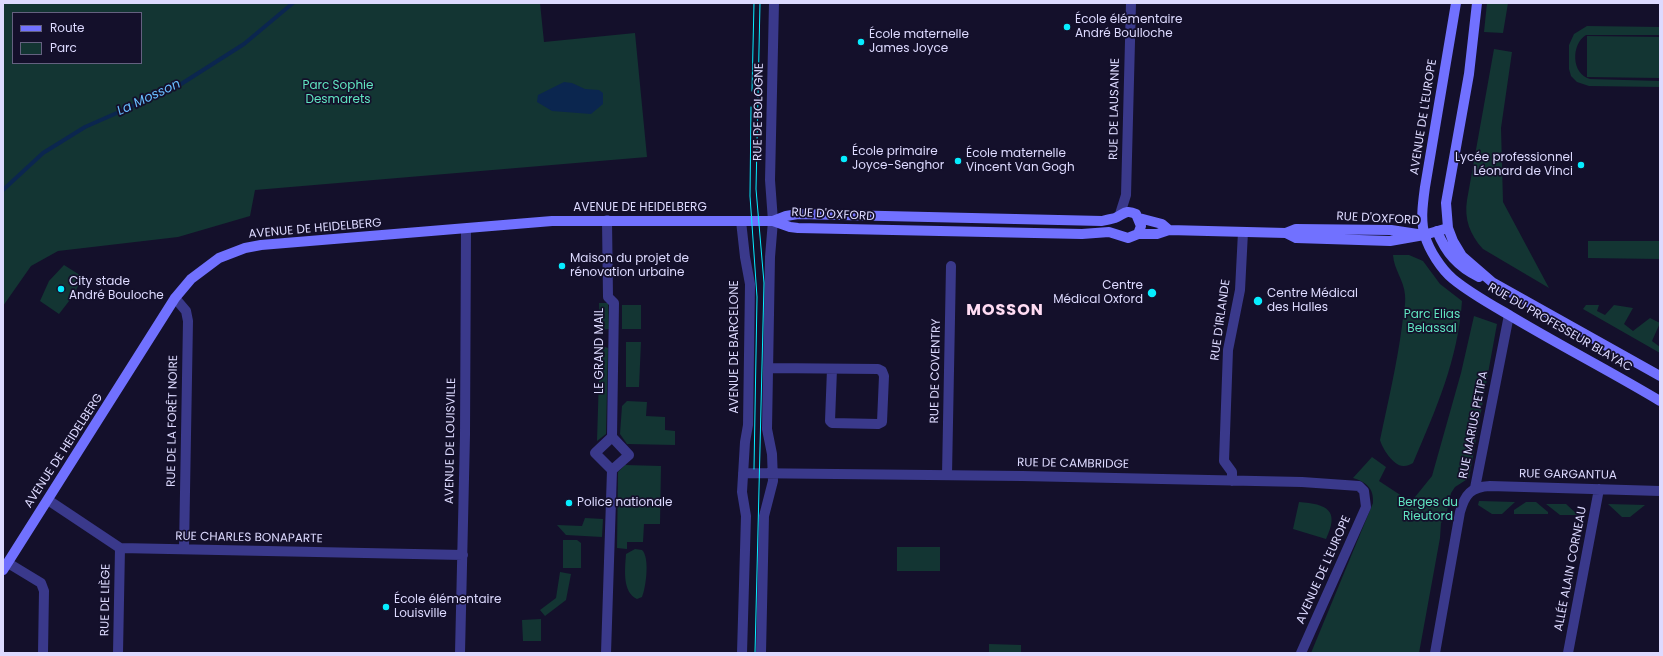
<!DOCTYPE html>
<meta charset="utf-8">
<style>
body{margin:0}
#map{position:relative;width:1663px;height:656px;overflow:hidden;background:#14102b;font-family:Poppins,sans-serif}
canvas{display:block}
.frame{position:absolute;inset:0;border:4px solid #dddaff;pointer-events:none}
.legend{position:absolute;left:12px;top:12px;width:130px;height:52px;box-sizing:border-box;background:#14102b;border:1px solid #646180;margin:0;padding:5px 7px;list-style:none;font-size:12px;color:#dddaff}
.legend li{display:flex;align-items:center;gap:8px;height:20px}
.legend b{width:20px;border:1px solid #646180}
</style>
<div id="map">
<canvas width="1663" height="656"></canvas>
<div class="frame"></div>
<ul class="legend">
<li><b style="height:5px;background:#7171ff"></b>Route</li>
<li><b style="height:11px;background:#133533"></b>Parc</li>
</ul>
</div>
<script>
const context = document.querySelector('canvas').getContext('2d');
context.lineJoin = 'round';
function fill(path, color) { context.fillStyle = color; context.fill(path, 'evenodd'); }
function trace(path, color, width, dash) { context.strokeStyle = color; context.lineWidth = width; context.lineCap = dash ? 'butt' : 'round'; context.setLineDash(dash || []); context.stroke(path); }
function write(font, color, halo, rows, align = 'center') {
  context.font = font + ' Poppins,sans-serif'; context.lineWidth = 3.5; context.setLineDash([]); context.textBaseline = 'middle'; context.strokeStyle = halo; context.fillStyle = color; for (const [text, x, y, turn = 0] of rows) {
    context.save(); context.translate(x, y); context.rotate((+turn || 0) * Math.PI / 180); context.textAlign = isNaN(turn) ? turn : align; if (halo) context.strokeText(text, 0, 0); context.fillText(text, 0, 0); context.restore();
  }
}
fill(new Path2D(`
 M3 3H540L544 42 635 33 647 157 255 190 250 216 178 237 58 251 31 266 3 306ZM13 13H141V63H13Z
 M1487 3H1508L1503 33 1484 32Z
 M1587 26 1660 27V35H1586C1571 44 1571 74 1590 79L1660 81V87L1589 86 1577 82 1571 76 1569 69V45L1574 34Z
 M1587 36 1660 37V78L1587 77Z
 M1494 49 1512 52 1501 128 1503 202 1549 288 1483 249C1470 235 1464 219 1467 200Z
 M1588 241H1660V259L1588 258Z
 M1393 255H1409L1423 261 1440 284 1462 301C1458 360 1436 409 1413 463 1411 464 1407 466 1404 466 1394 467 1382 448 1380 440 1388 402 1397 364 1402 326 1403 316 1406 305 1405 295 1404 280 1394 270 1393 255Z
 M64 265 83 277 73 296 59 314 40 301 49 281Z
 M599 303H608L609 329 600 330Z
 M622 305H641V329H622Z
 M1586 305H1599L1597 311 1605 315 1614 305 1633 308 1624 324 1633 331 1650 318 1660 323 1652 341 1660 347V353L1583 309Z
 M1474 316 1497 324 1469 478 1455 487 1451 493 1446 516 1441 523 1440 538 1419 653H1311L1373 503C1374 488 1366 482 1353 478L1372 457 1386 467 1379 481 1411 502 1432 476 1461 373Z
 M626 342H641L639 387H626Z
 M600 345 608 348 606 434 597 441Z
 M627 401 647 402 646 416 665 417V430L675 431V445L627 444 620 434 622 406Z
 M625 465 661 466 660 524H644L643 542H627V549L617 548 618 472Z
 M1479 501H1480L1515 502 1502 514H1492L1478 505Z
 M1299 502C1327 504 1340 510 1326 539L1293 529Z
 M1526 502H1536L1548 512V514H1514V510Z
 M1546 504H1566L1578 515H1560Z
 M1608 504 1645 505 1630 517H1622Z
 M585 518 603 519 602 537 566 535 557 525 582 526Z
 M563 540H577L581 543V568H563Z
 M897 547H940V571H897Z
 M635 549 642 550C650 557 646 588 642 597L637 599C622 592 625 569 626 554Z
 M560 572 571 574 566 600 545 616 540 610 556 598Z
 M541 619V641H523L522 620Z
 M989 644 1021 645V653H989Z`), '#133533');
fill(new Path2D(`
 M564 82 572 83 585 89 599 90 603 93V104L591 114 552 111 537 102 538 95Z`), '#0b264f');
trace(new Path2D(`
 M3 190 43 153 85 127 178 86 244 44 293 3`), '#0b264f', 4);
trace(new Path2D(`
 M1120 214 1126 195 1131 3
 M607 220 608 297 614 303 612 437 629 455 612 470
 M741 221 745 257 750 284 748 425 745 442 742 492 746 516 742 653
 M175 298 186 311 188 321 184 549
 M768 368 878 369 882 371 884 376 882 422 878 424 832 423 830 421 832 369
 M743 473 1022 476 1302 482 1359 486 1364 491 1366 507 1301 653
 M947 475 951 266
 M1232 481V472L1224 461 1228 350 1240 290 1243 232
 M1475 488 1509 315
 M48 500 120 548 463 555
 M8 563 41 583 44 591 43 653
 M118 653 120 548
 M460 653 465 435 466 229
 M606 653 612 470 595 453 612 437
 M761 653 764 516 773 481 772 454 767 429 770 257 773 221 770 180 774 3
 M1435 653 1460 512C1465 494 1471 487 1490 486L1660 491
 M1568 653 1599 489`), '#3a398b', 10);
trace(new Path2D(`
 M1456 3 1425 187C1423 202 1420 221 1425 236 1429 250 1441 269 1453 279 1470 293 1490 304 1509 315 1559 345 1610 371 1660 401
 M1477 3 1469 74 1446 203 1448 228 1453 241 1462 256 1492 282 1660 376
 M1139 218 1162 224 1169 230
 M1437 231C1446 253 1458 267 1479 277
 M1286 233 1296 238 1390 241 1424 235 1448 228
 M1138 234H1157L1169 230 1286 233 1296 229 1391 230 1424 235
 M3 570 175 298 191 279 219 258 245 248 261 245 552 221H773L790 227 798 228 1082 234 1109 232 1128 238 1138 234 1141 226 1136 214C1126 209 1124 214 1115 218 1111 219 1106 220 1102 221L798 214 786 216 773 221`), '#7171ff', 10);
trace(new Path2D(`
 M752 91 754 3
 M751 107 750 196 757 297 754 469
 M755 653 764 283 756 189 760 3`), '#06edff', 1);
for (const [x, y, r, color] of [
 [1067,27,4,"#06edff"],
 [861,42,4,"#06edff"],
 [844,159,4,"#06edff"],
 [958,161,4,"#06edff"],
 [1581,165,4,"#06edff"],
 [562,266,4,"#06edff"],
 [61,289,4,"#06edff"],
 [1152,293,5,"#06edff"],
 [1258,301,5,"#06edff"],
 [569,503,4,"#06edff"],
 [386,607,4,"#06edff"]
]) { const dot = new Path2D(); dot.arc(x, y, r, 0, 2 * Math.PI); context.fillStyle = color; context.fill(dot); trace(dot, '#14102b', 1.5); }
write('12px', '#dddaff', '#14102b', [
 ["École élémentaire",1075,20],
 ["André Boulloche",1075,34],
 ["École maternelle",869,35],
 ["James Joyce",869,49],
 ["École primaire",852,152],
 ["Joyce-Senghor",852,166],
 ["École maternelle",966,154],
 ["Vincent Van Gogh",966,168],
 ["Lycée professionnel",1573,158,"right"],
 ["Léonard de Vinci",1573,172,"right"],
 ["Maison du projet de",570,259],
 ["rénovation urbaine",570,273],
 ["City stade",69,282],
 ["André Bouloche",69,296],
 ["Centre",1143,286,"right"],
 ["Médical Oxford",1143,300,"right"],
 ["Centre Médical",1267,294],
 ["des Halles",1267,308],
 ["Police nationale",577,503],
 ["École élémentaire",394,600],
 ["Louisville",394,614]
], 'left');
write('12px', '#60e5c0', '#14102b', [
 ["Parc Sophie",338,86],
 ["Desmarets",338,100],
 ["Parc Elias",1432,315],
 ["Belassal",1432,329],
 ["Berges du",1428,503],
 ["Rieutord",1428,517]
]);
write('12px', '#dddaff', '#14102b', [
 ["RUE DE LAUSANNE",1115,109,-89],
 ["RUE DE BOLOGNE",759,112,-89],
 ["AVENUE DE L'EUROPE",1424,117,-81],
 ["AVENUE DE HEIDELBERG",640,208],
 ["RUE D'OXFORD",833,215,3],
 ["RUE D'OXFORD",1378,219,3],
 ["AVENUE DE HEIDELBERG",315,229,-5],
 ["RUE D'IRLANDE",1221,320,-82],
 ["RUE DU PROFESSEUR BLAYAC",1560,328,30],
 ["AVENUE DE BARCELONE",735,347,-90],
 ["LE GRAND MAIL",600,351,-90],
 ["RUE DE COVENTRY",936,371,-89],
 ["RUE DE LA FORÊT NOIRE",173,421,-89],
 ["RUE MARIUS PETIPA",1474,425,-79],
 ["AVENUE DE LOUISVILLE",451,441,-89],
 ["AVENUE DE HEIDELBERG",64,451,-57],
 ["RUE DE CAMBRIDGE",1073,464,1],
 ["RUE GARGANTUA",1568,475,1],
 ["RUE CHARLES BONAPARTE",249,538,1],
 ["ALLÉE ALAIN CORNEAU",1571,569,-79],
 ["AVENUE DE L'EUROPE",1324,570,-66],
 ["RUE DE LIÈGE",106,600,-89]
]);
write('italic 13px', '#68bdff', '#14102b', [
 ["La Mosson",149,98,-25]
]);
context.letterSpacing = '1px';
write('bold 16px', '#ffdcf3', '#14102b', [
 ["MOSSON",1005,311]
]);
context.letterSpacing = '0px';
</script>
